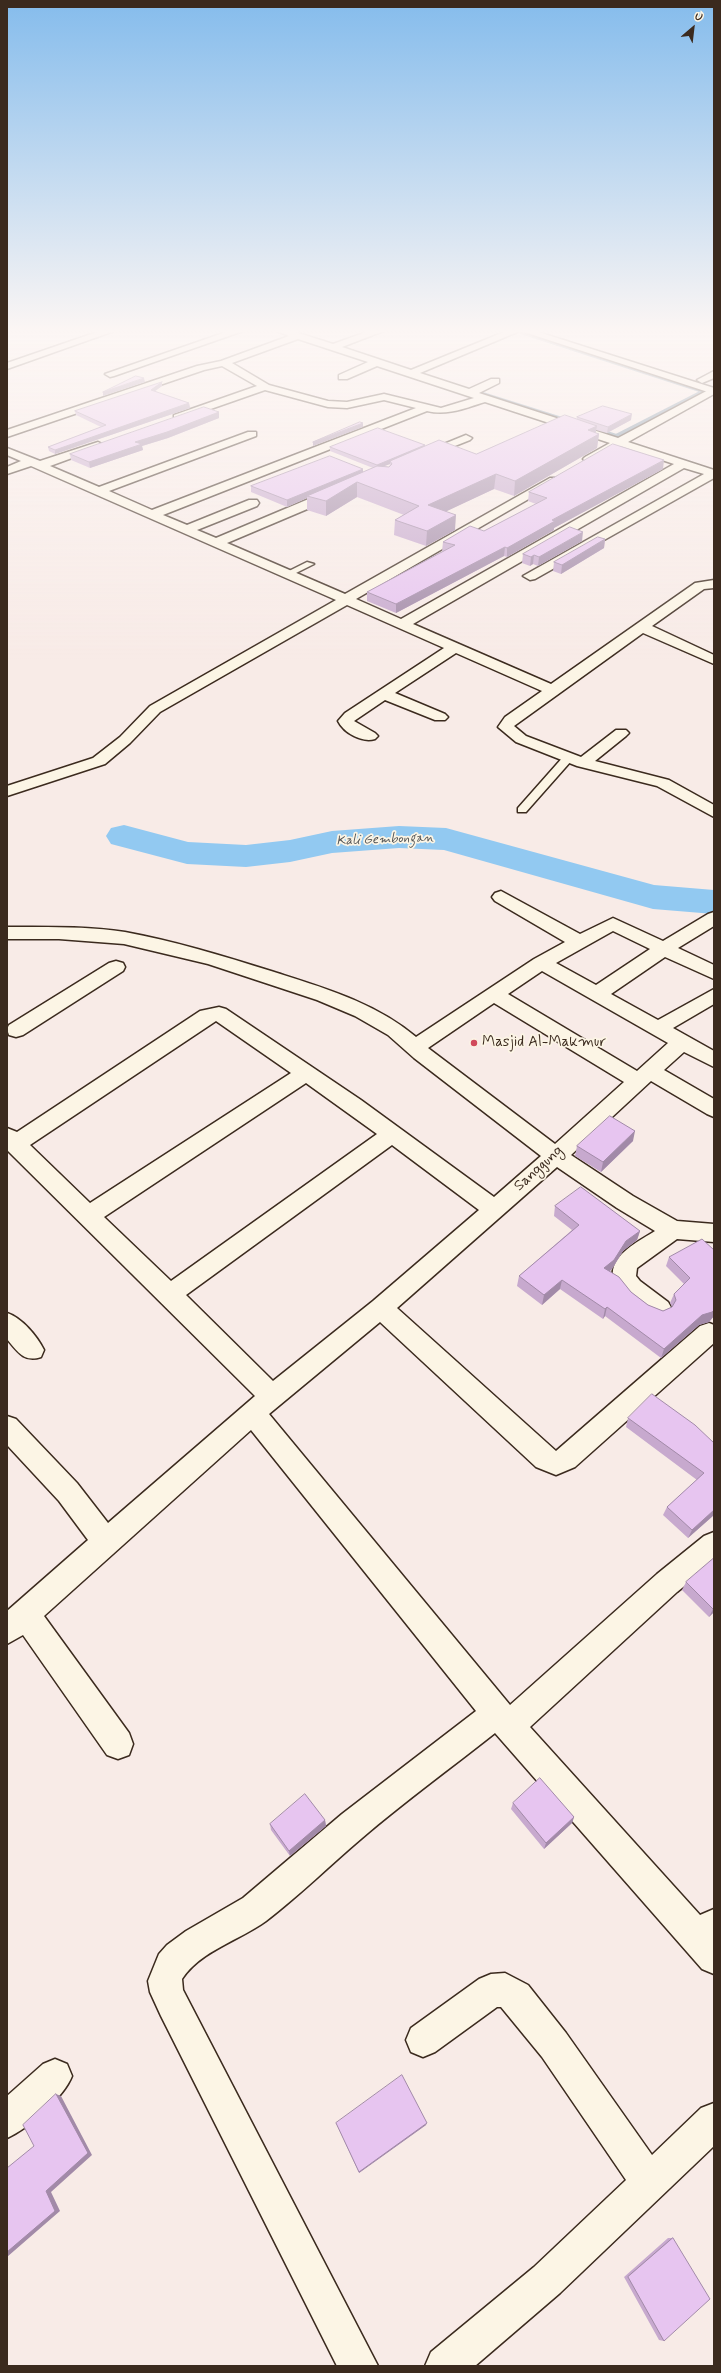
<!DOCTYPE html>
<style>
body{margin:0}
#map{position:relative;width:721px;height:2373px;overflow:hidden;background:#f8ebe7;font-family:Mynerve,sans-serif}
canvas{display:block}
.frame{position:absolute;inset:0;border:8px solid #3b2a1e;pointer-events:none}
.north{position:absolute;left:673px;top:8px;width:40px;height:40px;-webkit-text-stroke:3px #fcf5e5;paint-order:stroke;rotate:28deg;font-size:11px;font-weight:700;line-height:16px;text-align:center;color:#3b2a1e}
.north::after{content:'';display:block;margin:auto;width:14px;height:18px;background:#3b2a1e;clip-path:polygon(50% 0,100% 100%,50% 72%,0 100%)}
</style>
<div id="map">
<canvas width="721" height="2373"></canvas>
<div class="frame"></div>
<div class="north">U</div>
</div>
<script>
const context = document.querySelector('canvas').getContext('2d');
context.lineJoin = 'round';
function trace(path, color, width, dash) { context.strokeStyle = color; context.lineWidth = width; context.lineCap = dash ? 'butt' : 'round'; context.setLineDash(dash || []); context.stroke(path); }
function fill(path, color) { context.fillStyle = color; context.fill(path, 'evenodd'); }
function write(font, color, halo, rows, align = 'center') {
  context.font = font + ' Mynerve,sans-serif'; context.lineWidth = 3.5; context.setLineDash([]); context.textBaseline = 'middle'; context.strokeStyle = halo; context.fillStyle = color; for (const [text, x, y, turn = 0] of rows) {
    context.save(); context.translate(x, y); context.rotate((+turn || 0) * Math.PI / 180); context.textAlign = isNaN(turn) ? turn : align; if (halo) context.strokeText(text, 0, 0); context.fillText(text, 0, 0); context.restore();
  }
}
trace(new Path2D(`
 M518 331 706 392
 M470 390 568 421
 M598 430 616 436 704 391`), '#6f899d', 4);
fill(new Path2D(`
 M124 825 188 842 246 845 290 840 332 831 399 826 446 828 654 885 714 890V914L653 909 444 850 399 848 332 853 290 862 246 867 187 864 111 844 106 836 111 828Z`), '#92c9f1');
const lane = new Path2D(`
 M307 562 314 564 290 576 283 574Z
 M568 755 573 758 572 760 526 812H518V808L564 756Z`);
const street = new Path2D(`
 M103 330H117L7 369V363Z
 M232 330H246L114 376 110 377 105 374Z
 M275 330H289L333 344 372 330H386L342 347 411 370 509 330H522L420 373 469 389 491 379H499V383L479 393 618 438 714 387V394L628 442 714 470V478L535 579 530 580 523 576 704 474 684 468 413 624 551 684 695 583 714 580V588L704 589 652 626 714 655V664L643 633 514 726 526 736 581 757 616 730H626L629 733 626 736 595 761 669 780 714 805V817L657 786 577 766 516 742 498 727 505 717 542 691 456 653 395 693 445 714 448 717 445 720H435L385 700 354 721 375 733 378 736 375 739C362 743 344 733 338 721L345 713 444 648 347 605 160 712 130 743 105 764 7 796V786L93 758 120 737 150 706 336 600 31 466 7 474V467L21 461 7 455V448L40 461 98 442 104 445 102 447 50 466 99 487 248 432H256V436L109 491 152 510 416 408 384 400 347 408 328 407 265 390 182 419H174V415L257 386 222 366 204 370 7 437V430L197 366 221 361 289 336ZM298 339 368 362 339 375V379H347L377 366 474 398 441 408 384 394 347 402 328 401 269 385 232 363ZM485 402 610 443 585 457 583 459 585 461H593L620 446 674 464 401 619 356 599 558 482 560 480 558 478H550L345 594 227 543 338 496 340 493 338 490H330L216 538 197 530 257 506 259 503 257 500H249L187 525 163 515 427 411C448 416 465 408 485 402Z
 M466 435 472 438 470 440 427 457 423 458 417 455Z
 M501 891 580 934 613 918 663 941 708 914 714 912V926L678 948 714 965V979L665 957 611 994 658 1020 714 989V1004L673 1028 714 1051V1067L684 1052 664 1070 714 1099V1117L707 1114 651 1081 571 1155 633 1196 677 1221 714 1224V1242L677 1239 637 1268 636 1276 640 1281 668 1302 672 1309 668 1316C666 1317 662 1319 660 1319 645 1318 609 1286 613 1270 617 1251 641 1240 655 1231L617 1208 557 1167 397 1308 556 1451 700 1326 709 1323 714 1325V1343L575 1467 556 1475 536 1467 380 1322 269 1414 510 1705 657 1574 704 1536 714 1532V1562L677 1592 530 1727 700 1915 714 1909V1974L702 1969 495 1733C451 1768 405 1801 362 1838 330 1865 300 1895 266 1921 240 1940 200 1951 182 1979L183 1990 378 2366H337L161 2016 150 1992 148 1981 159 1954 167 1945 186 1931 243 1898 342 1814 476 1711 251 1430 44 1616 129 1733 133 1744 129 1755 118 1759 107 1755 23 1635 7 1644V1611L88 1540 59 1501 7 1445V1416L16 1419 77 1483 108 1523 255 1396 7 1150V1128L17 1132 200 1011 219 1007 226 1009 361 1100 494 1197 541 1156 414 1058 388 1035 355 1016 317 1000 208 964 124 944 59 939H7V927C46 927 87 926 125 932 174 941 223 956 271 971 321 987 375 1002 416 1037L534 959 565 942 495 901 492 897 495 893ZM613 931 650 949 596 985 556 963ZM542 971 668 1043 637 1071 508 994ZM494 1003 624 1082 555 1144 428 1048ZM216 1021 291 1073 90 1203 30 1145ZM306 1083 377 1134 171 1281 104 1217ZM392 1145 479 1210 373 1301 273 1381 186 1295Z
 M116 961 123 963 125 967 123 971 23 1035 16 1037 9 1035 7 1029 9 1025 109 963Z
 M7 1313C22 1318 37 1336 44 1350L41 1357C24 1363 17 1351 7 1339Z
 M505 1973 528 1985 566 2033 652 2155 701 2108 714 2103V2146L560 2293 475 2366H425L431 2352 534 2267 626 2180 542 2057 501 2007H497L435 2052 423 2057 411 2052 406 2040 411 2028 479 1979 491 1974Z
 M55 2059 67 2064 72 2076C64 2097 28 2129 7 2138V2096L43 2064Z`);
const secondary = new Path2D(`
 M714 371V378L702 383 697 380Z`);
const highway = new Path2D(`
 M518 330H532L714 388V394Z`);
trace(lane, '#3b2a1e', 3);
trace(street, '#3b2a1e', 3);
trace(secondary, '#3b2a1e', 3);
trace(highway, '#3b2a1e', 3);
fill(lane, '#fcf5e5');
fill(street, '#fcf5e5');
fill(secondary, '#fcf5e5');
fill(highway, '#fcf5e5');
fill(new Path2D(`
 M162 386 155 391 189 403 190 408 55 454 49 451 48 447 101 427 76 415 75 411Z
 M219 412V418L168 438 142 446 143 450 90 468 71 460 70 454Z
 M577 417 631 420 607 433 596 430V433L599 434 597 448 514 496 494 489 446 511 455 530 426 546 394 535 395 520 404 515 357 497 326 516 307 510V498L287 507 251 492V486L363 472 373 468 330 451V447L425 446 476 454 577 419ZM390 464 389 467 384 466Z
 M663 469 554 528V530L507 557 504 556 396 613 367 601V592L444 551H442L443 542 484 531 536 504 528 501 529 492Z
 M605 539 604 548 561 574 553 571 554 562Z
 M582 541 538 566 533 564 530 566 522 563 523 554Z
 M633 1141 601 1172 575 1156 577 1146Z
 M555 1206 640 1231 637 1240 623 1251 612 1269 610 1271 631 1292 648 1305 663 1311 672 1307 670 1303 674 1294 684 1284 666 1266 669 1257 714 1250V1316L709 1322 699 1325 661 1358 605 1316 603 1319 560 1289 542 1305 517 1286 519 1276 572 1230 554 1216Z
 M628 1418 695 1425 714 1515 688 1538 663 1515 667 1507 697 1480 626 1427Z
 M714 1558V1612L709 1617 682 1590 686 1582Z
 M513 1803 574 1817 572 1823 544 1849 511 1809Z
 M325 1820 326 1826 290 1856 271 1830 270 1824Z
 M336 2123 426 2125 359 2173Z
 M668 2238H673L664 2341 659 2340 624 2277Z`), '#c7a9ce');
fill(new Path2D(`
 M144 378 145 382 103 396V392Z
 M162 382V386L151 394V390Z
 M189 403 190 408 55 454V450Z
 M219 412V418L168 438 142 446 143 450 90 468 89 462 135 442Z
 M632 414 631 420 607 433 608 427Z
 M363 423V427L313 446V442Z
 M597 426 595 436 599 434 597 448 514 496 515 481 588 430Z
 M425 445V450L390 461V464L377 469V465Z
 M664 460 663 469 554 528V530L507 557V548L552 520Z
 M363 469V475L307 496V498L287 507V500Z
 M496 474 494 489 428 520V505Z
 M357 482V497L326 516V501Z
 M456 515 455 530 426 546 427 531Z
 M583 532 582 541 538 566 539 557Z
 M605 539 604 548 561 574 562 565Z
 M505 547 504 556 396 613V604Z
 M534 555 533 564 530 566 531 557Z
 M635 1131 633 1141 601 1172 603 1162Z
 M640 1231 637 1240 623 1251 612 1269 602 1277 604 1268 626 1241Z
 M562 1280 560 1289 542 1305 544 1295Z
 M607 1307 605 1316 603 1319 605 1309Z
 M714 1310V1316L709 1322 699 1325 661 1358 664 1349 702 1315Z
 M714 1510V1515L688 1538 692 1530Z
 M714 1608V1612L709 1617 713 1609Z
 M574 1817 572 1823 544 1849 546 1843Z
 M325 1820 326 1826 290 1856 289 1851Z
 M56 2094 61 2096 92 2155 51 2192 60 2211 7 2257V2252L46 2191Z
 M427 2123 426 2125 359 2173V2172Z`), '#a28aa8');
const building = new Path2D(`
 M136 376 144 378 103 392Z
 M162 382 151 390 189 403 55 450 48 447 106 425 75 411Z
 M603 406 632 414 608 427 577 417Z
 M204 407 219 412 167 432 135 442 142 444 89 462 70 454Z
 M565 415 597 426 588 430 599 434 515 481 496 474 428 505 456 515 427 531 395 520 419 506 357 482 326 501 307 496 377 466 389 467 392 464 390 461 439 440 476 454Z
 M360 422 363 423 313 442Z
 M378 428 425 445 377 465 330 447Z
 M613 444 664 460 552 520 555 521 507 548 505 547 396 604 367 592 455 545 443 542 470 526 484 531 547 498 529 492Z
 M330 456 363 469 287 500 251 486Z
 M570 527 583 532 539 557 534 555 531 557 523 554Z
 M598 537 605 539 562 565 554 562Z
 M610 1116 635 1131 603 1162 577 1146Z
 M581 1187 640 1231 626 1241 614 1260 604 1268 619 1277 631 1292 648 1305 663 1311 672 1307 676 1300 674 1294 690 1278 669 1257 702 1239 714 1250V1310L712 1312 702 1315 664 1349 607 1307 605 1309 562 1280 544 1295 519 1276 579 1225 555 1206Z
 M652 1394 695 1425 714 1443V1510L692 1530 667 1507 704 1473 628 1418Z
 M714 1558V1608L713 1609 686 1582Z
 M540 1778 574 1817 546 1843 513 1803Z
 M305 1794 325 1820 289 1851 270 1824Z
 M402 2075 427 2123 359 2172 336 2123Z
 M56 2094 88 2153 46 2191 55 2211 7 2252V2168L34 2146 23 2125Z
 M673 2238 710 2299 664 2341 628 2277Z`);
fill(building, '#e7c5f0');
trace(building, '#a28aa8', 1);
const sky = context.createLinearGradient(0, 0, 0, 662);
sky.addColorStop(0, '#85bcec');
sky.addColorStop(0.5, '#fcf6f4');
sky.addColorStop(1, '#fcf6f400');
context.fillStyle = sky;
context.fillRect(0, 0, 721, 662);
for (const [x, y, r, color] of [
 [474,1043,4,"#d1495b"]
]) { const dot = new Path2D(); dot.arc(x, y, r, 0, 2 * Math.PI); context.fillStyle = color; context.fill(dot); trace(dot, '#fcf5e5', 1.5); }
write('italic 13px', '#515253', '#fcf5e5', [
 ["Kali Gembongan",385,840,-2]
]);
write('15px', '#3b2a1e', '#fcf5e5', [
 ["Masjid Al-Makmur",482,1043]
], 'left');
write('15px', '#3b2a1e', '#fcf5e5', [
 ["Sanggung",539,1169,-42]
]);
</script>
